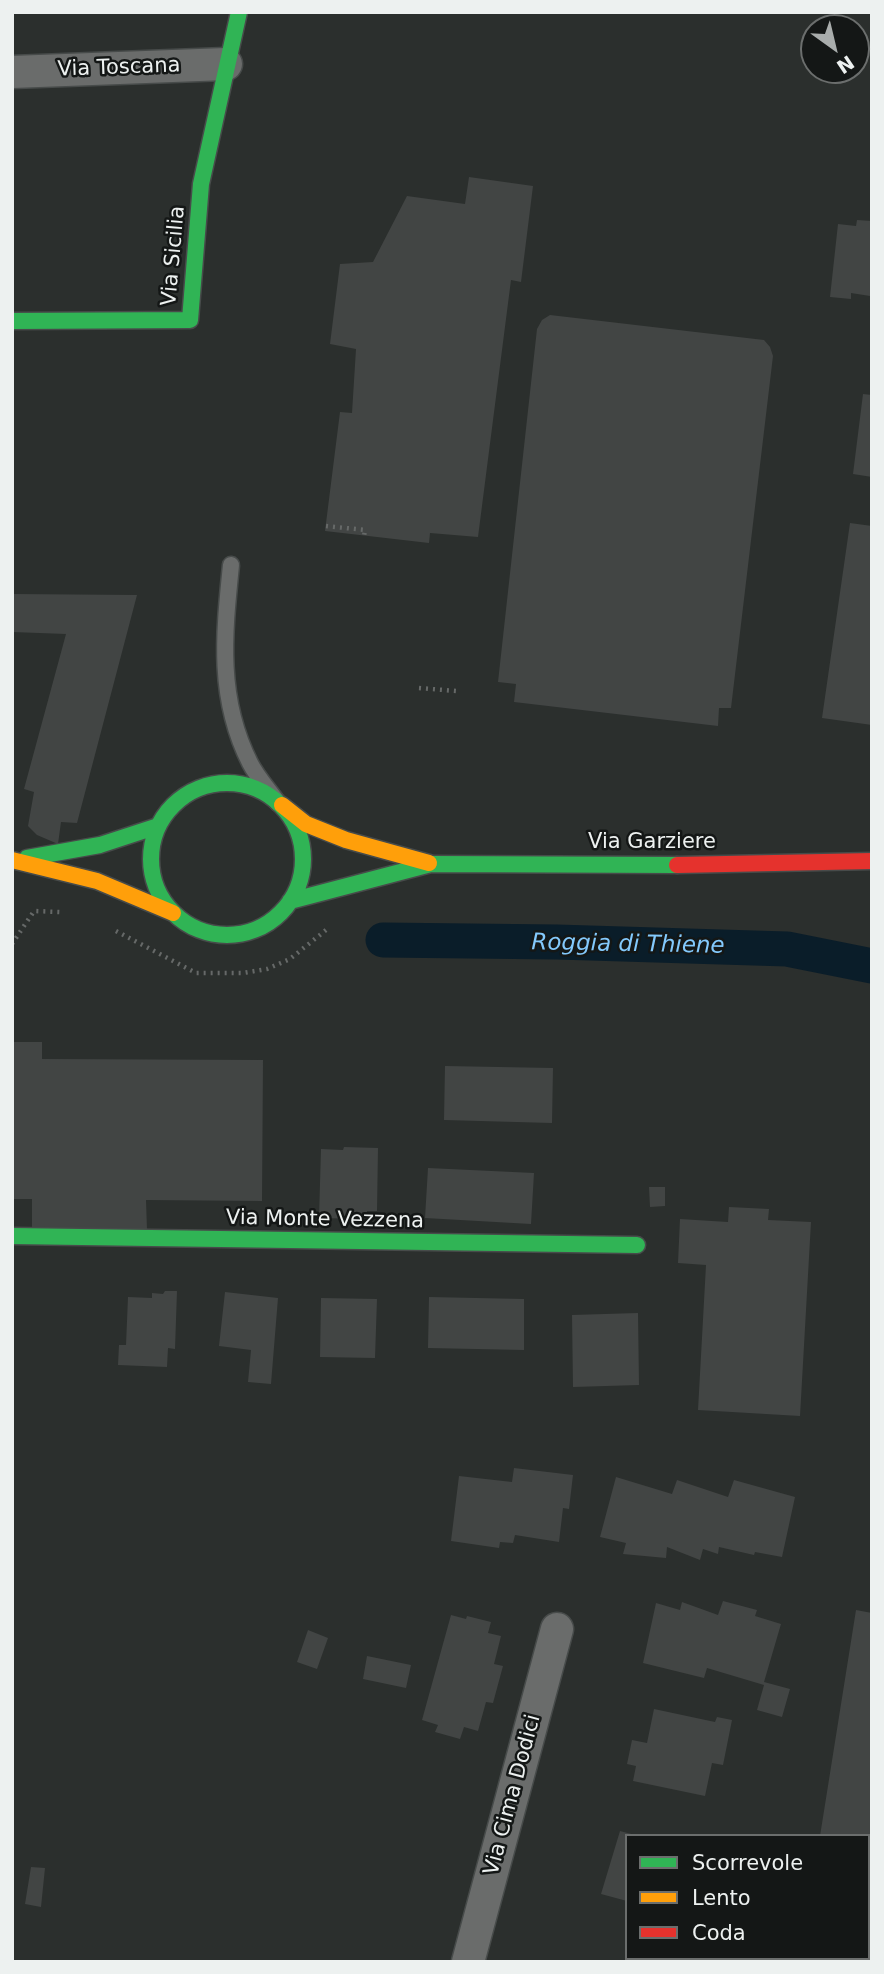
<!DOCTYPE html>
<style>
body{margin:0}
#map{position:relative;width:884px;height:1974px;overflow:hidden;background:#2b2f2d;font-family:"DejaVu Sans",sans-serif}
canvas{display:block}
.frame{position:absolute;inset:0;border:14px solid #edf1f0;pointer-events:none}
.legend{position:absolute;left:625px;top:1834px;width:245px;height:126px;box-sizing:border-box;background:#141716;border:2px solid #6b6e6d;margin:0;padding:9px 12px;list-style:none;font-size:21px;color:#edf1f0}
.legend li{display:flex;align-items:center;gap:14px;height:35px}
.legend b{width:35px;border:2px solid #6b6e6d}
.north{position:absolute;left:800px;top:14px;width:70px;height:70px;box-sizing:border-box;background:#141716;border:2px solid #6b6e6d;border-radius:50%;rotate:146deg;font-size:19px;font-weight:700;line-height:28px;text-align:center;color:#edf1f0}
.north::after{content:'';display:block;margin:auto;width:24px;height:32px;background:#a9adac;clip-path:polygon(50% 0,100% 100%,50% 72%,0 100%)}
</style>
<div id="map">
<canvas width="884" height="1974"></canvas>
<div class="frame"></div>
<ul class="legend">
<li><b style="height:9px;background:#30b455"></b>Scorrevole</li>
<li><b style="height:9px;background:#ff9f0a"></b>Lento</li>
<li><b style="height:9px;background:#e5322d"></b>Coda</li>
</ul>
<div class="north">N</div>
</div>
<script>
const context = document.querySelector('canvas').getContext('2d');
context.lineJoin = 'round';
function trace(path, color, width, dash) { context.strokeStyle = color; context.lineWidth = width; context.lineCap = dash ? 'butt' : 'round'; context.setLineDash(dash || []); context.stroke(path); }
function fill(path, color) { context.fillStyle = color; context.fill(path, 'evenodd'); }
function write(font, color, halo, rows, align = 'center') {
  context.font = font + ' "DejaVu Sans",sans-serif'; context.lineWidth = 5; context.setLineDash([]); context.textBaseline = 'middle'; context.strokeStyle = halo; context.fillStyle = color; for (const [text, x, y, turn = 0] of rows) {
    context.save(); context.translate(x, y); context.rotate((+turn || 0) * Math.PI / 180); context.textAlign = isNaN(turn) ? turn : align; if (halo) context.strokeText(text, 0, 0); context.fillText(text, 0, 0); context.restore();
  }
}
trace(new Path2D(`
 M383 940 557 942 787 949 872 966`), '#0a1d29', 35);
fill(new Path2D(`
 M469 177 533 186 521 282 511 280 478 537 430 533 429 543 325 531 340 412 352 413 356 349 330 344 340 264 373 262 407 196 465 204Z
 M857 220 872 221 870 296 851 293V299L830 297 838 224 856 226Z
 M550 315 764 340 770 347 773 356 731 708H719L718 726 514 702 516 684 498 682 537 329 542 320Z
 M863 394 872 395V477L853 474Z
 M850 523 872 526V725L822 718Z
 M12 594 137 595 77 823 61 822 58 844 37 835 28 826 34 792 24 789 66 634 12 632Z
 M12 1042H42V1059L263 1060 262 1201 146 1200 147 1230 32 1233V1199H12Z
 M445 1066 553 1068 552 1123 444 1120Z
 M344 1147 378 1148 377 1211H367V1219L319 1218 321 1149 343 1150Z
 M428 1168 534 1173 531 1224 425 1218Z
 M649 1187H665V1206L650 1207Z
 M729 1207 769 1209 768 1220 811 1222 800 1416 698 1410 706 1265 678 1263 680 1219 728 1222Z
 M165 1291H177L175 1349 168 1348 167 1367 118 1365 119 1345H126L128 1297 152 1298V1293L163 1294Z
 M225 1292 278 1298 271 1384 248 1382 251 1350 219 1346Z
 M429 1297 524 1299V1350L428 1348Z
 M321 1298 377 1299 375 1358 320 1357Z
 M638 1313 639 1385 573 1387 572 1315Z
 M514 1468 573 1475 569 1509 563 1508 559 1542 515 1535 513 1543 500 1542 499 1548 451 1541 459 1476 512 1482Z
 M616 1477 672 1494 677 1480 728 1497 734 1480 795 1497 782 1557 755 1552 754 1555 719 1547 718 1554 703 1549 700 1560 667 1547 666 1558 623 1554 626 1543 600 1537Z
 M723 1601 757 1610 755 1616 781 1624 764 1682 790 1689 782 1717 757 1710 764 1685 707 1668 704 1678 643 1663 656 1603 680 1610 682 1602 718 1615Z
 M856 1610 872 1613V1862L868 1861V1836H820Z
 M451 1615 466 1619 467 1616 491 1622 488 1633 501 1636 494 1664 503 1666 493 1703 486 1702 478 1731 464 1727 460 1739 435 1732 438 1725 422 1720Z
 M308 1630 328 1638 317 1669 297 1662Z
 M367 1656 411 1665 406 1688 363 1679Z
 M654 1709 715 1722 717 1717 732 1720 723 1765 712 1763 705 1796 633 1781 636 1766 627 1764 632 1740 647 1743Z
 M620 1831 635 1835 627 1836V1901L601 1894Z
 M31 1867 45 1868 41 1907 25 1904Z`), '#424544');
const lane = new Path2D(`
 M231 565C224 634 217 698 250 763 257 777 269 790 278 803`);
const street = new Path2D(`
 M12 72 226 64
 M468 1962 557 1629`);
const fast = new Path2D(`
 M12 321 190 320 201 184 239 12
 M151 859a76 76 0 1 1 152 0a76 76 0 1 1-152 0Z
 M27 858 100 845 158 826
 M290 901 431 864 677 865
 M12 1236 637 1245`);
const slow = new Path2D(`
 M282 805 306 824 346 840 429 863
 M12 860 97 881 173 913`);
const jam = new Path2D(`
 M677 865 872 861`);
trace(lane, '#474b4a', 19);
trace(street, '#474b4a', 35);
trace(fast, '#474b4a', 19);
trace(slow, '#474b4a', 19);
trace(jam, '#474b4a', 19);
trace(new Path2D(`
 M326 526 365 530 364 536
 M419 688 456 691
 M116 931 196 973H243L267 969 290 959 326 930
 M12 944 34 911 60 912`), '#666968', 4.5, [2, 5]);
trace(lane, '#6a6c6b', 16);
trace(street, '#6a6c6b', 32);
trace(fast, '#30b455', 16);
trace(slow, '#ff9f0a', 16);
trace(jam, '#e5322d', 16);
write('21px', '#edf1f0', '#141716', [
 ["Via Toscana",119,68,-2],
 ["Via Sicilia",174,256,-85],
 ["Via Garziere",652,843],
 ["Via Monte Vezzena",325,1220,1],
 ["Via Cima Dodici",513,1795,-75]
]);
write('italic 23px', '#83c9fc', '#141716', [
 ["Roggia di Thiene",628,945,1]
]);
</script>
